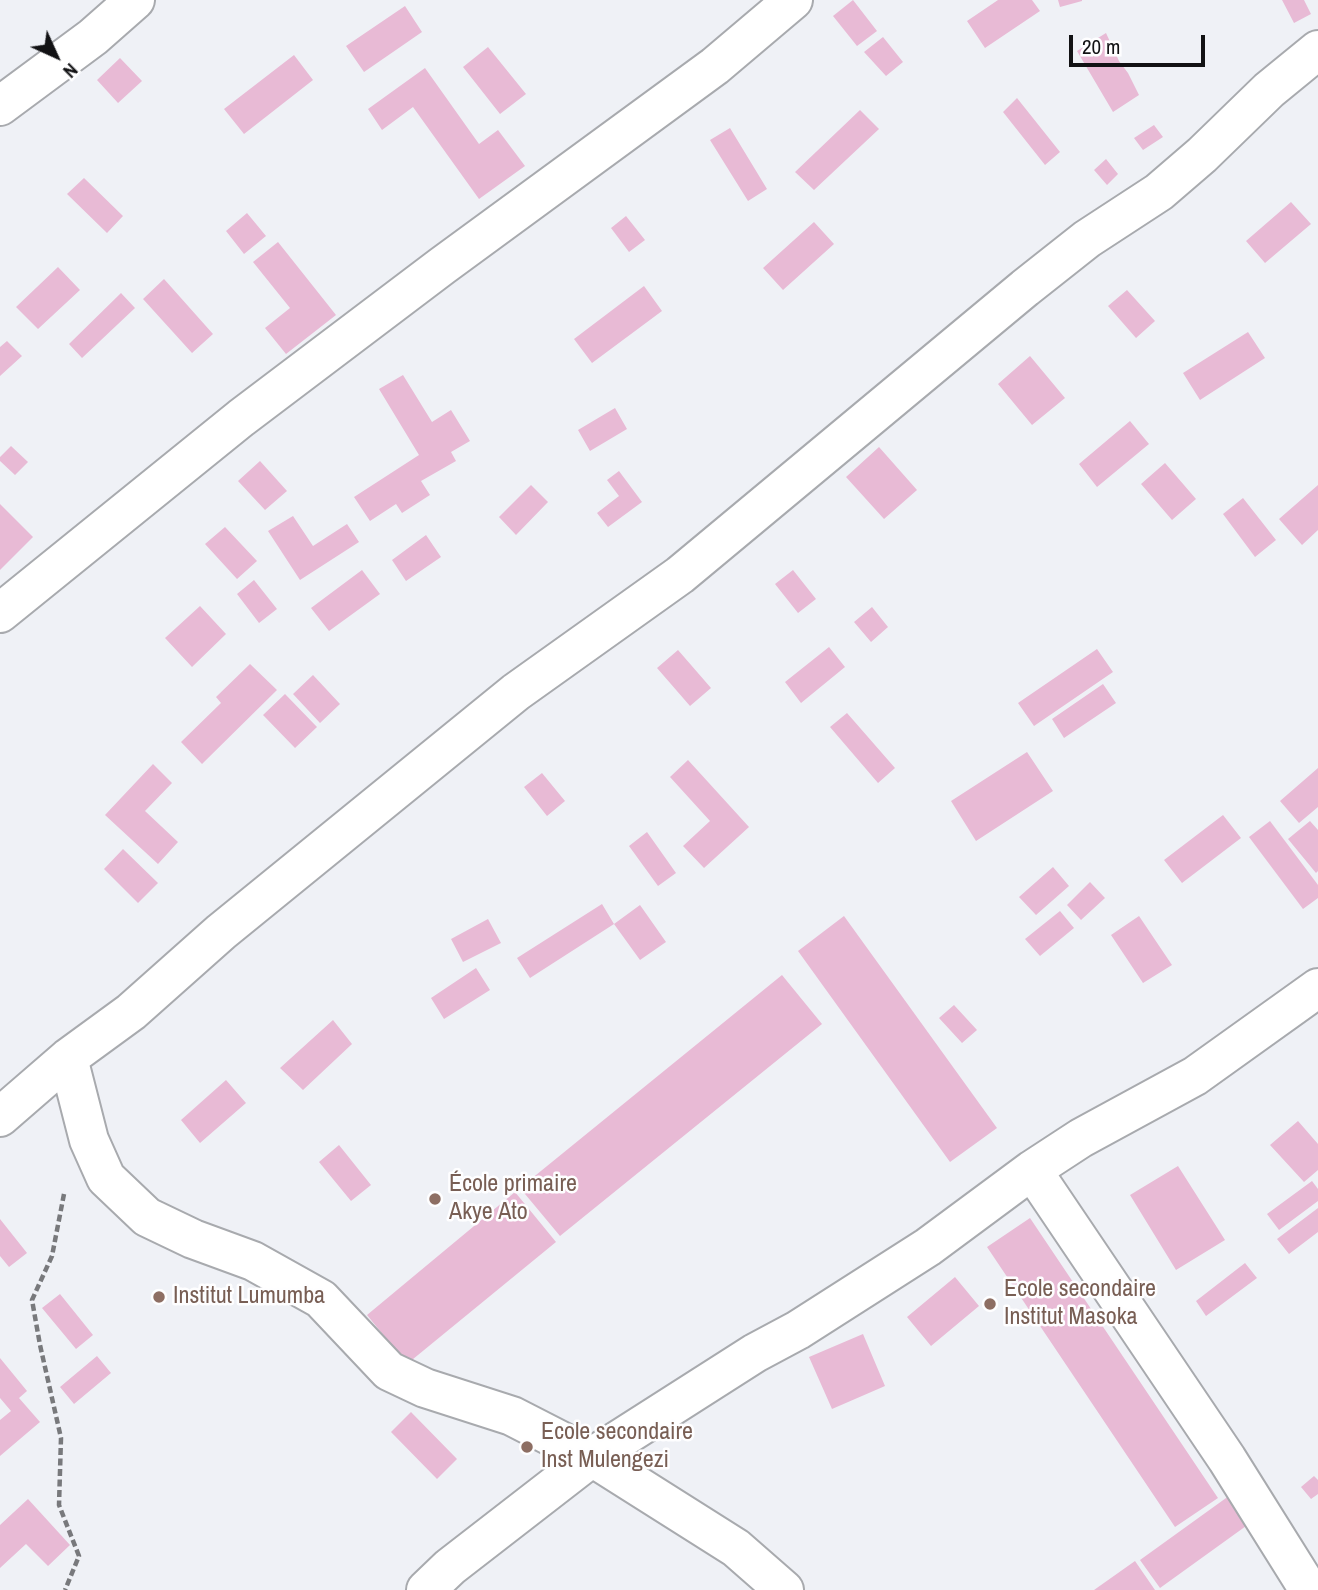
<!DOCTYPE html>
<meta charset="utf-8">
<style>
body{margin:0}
#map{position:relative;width:1318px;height:1590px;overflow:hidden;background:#eff1f6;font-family:"Archivo Narrow",sans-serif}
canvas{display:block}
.north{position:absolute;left:21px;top:21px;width:70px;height:70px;-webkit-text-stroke:5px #fefeff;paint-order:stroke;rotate:135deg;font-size:19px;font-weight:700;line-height:28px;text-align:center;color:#121214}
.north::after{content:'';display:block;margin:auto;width:24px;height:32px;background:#121214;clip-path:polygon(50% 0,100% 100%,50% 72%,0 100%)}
.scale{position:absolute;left:1069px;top:35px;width:136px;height:32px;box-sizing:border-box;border:4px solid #121214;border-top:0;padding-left:9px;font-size:21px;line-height:24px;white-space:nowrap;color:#121214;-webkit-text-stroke:5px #fefeff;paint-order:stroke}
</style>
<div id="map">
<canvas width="1318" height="1590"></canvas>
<div class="north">N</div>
<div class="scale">20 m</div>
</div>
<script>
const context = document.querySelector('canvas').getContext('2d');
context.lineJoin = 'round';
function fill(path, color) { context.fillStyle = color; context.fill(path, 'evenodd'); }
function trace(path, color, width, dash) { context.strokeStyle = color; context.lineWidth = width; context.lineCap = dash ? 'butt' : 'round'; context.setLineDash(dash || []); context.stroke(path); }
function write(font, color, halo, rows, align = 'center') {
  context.font = font + ' "Archivo Narrow",sans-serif'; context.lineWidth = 5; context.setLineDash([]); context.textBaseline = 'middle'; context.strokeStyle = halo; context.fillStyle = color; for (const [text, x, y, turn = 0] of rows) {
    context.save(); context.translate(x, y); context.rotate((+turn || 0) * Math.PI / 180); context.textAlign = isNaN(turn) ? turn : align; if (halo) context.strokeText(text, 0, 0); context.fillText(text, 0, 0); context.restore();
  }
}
fill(new Path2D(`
 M853 0 877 31 857 46 833 16Z
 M998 0H1032L1040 11 985 48 967 21Z
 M1058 0H1082V1L1060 7Z
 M1282 0H1304L1311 14 1294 23Z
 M405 6 422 32 364 72 346 46Z
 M1106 33 1119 61 1128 73 1139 95 1113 112 1077 51Z
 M883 37 903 62 886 76 864 52Z
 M488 47 526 94 500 114 463 67Z
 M294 55 313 80 244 134 224 109Z
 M120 58 142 81 118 103 97 80Z
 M425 68 479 144 498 130 525 166 479 199 413 107 382 130 368 109Z
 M1017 98 1060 152 1045 165 1003 112Z
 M860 110 879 129 814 190 795 172Z
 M1154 125 1163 137 1143 150 1134 138Z
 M730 128 767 189 748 201 710 140Z
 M1106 159 1118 174 1107 185 1094 170Z
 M84 178 123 216 107 233 67 194Z
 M1291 202 1311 224 1265 263 1246 241Z
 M247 213 266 236 244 254 226 231Z
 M626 216 645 240 629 252 611 228Z
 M814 222 834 244 783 290 763 268Z
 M278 242 336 315 286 354 265 328 290 308 253 262Z
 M58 267 80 290 38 329 16 307Z
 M164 279 213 334 192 353 143 299Z
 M644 286 662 311 592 363 574 339Z
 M1127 290 1155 321 1136 338 1108 306Z
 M121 293 135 308 82 358 69 344Z
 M1248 332 1265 358 1200 400 1183 373Z
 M7 341 22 356 0 376V347Z
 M1030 356 1065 398 1032 425 998 384Z
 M403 375 432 422 451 410 470 441 451 452 456 461 421 481 430 495 402 513 396 504 370 521 354 497 419 455 379 389Z
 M615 408 627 429 590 451 578 430Z
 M1130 421 1149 444 1097 487 1079 464Z
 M11 446 28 462 15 475 0 461V457Z
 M879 447 917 490 884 519 846 477Z
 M260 461 287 491 265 510 238 481Z
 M1165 463 1196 499 1172 520 1141 484Z
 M619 471 642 502 608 527 597 513 619 496 607 480Z
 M531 485 548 502 516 535 499 517Z
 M1318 485V530L1302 545 1279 519Z
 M1243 498 1276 540 1255 557 1223 514Z
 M0 504 33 537 0 570Z
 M293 516 313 546 347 524 359 542 300 580 268 531Z
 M225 527 257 561 237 579 205 544Z
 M426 535 441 557 406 581 392 560Z
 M362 570 380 594 329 631 311 608Z
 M793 570 816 599 798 613 775 584Z
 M254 580 277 609 259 623 237 594Z
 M200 606 226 634 192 667 165 638Z
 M872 607 888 627 871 642 854 622Z
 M829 647 845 667 801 703 785 682Z
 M1097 649 1113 672 1034 726 1018 703Z
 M678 650 711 688 690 706 657 668Z
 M250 664 277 690 202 764 181 742 221 703 216 697Z
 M313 675 340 704 320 723 293 694Z
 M1103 684 1116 703 1064 738 1052 719Z
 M285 694 317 727 295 748 263 715Z
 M847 713 895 768 878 783 830 727Z
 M1027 752 1053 791 976 841 951 801Z
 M688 760 749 827 704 868 683 846 710 821 670 777Z
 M153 764 172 783 145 811 178 842 158 864 105 815Z
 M1318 768V807L1299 823 1280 801Z
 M542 773 565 801 547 816 524 787Z
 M1223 815 1241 838 1182 883 1164 860Z
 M1270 821 1318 885V898L1303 909 1249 837Z
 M1310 821 1318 830V871L1316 873 1288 839Z
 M647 832 676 873 658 886 629 846Z
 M123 849 158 883 138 903 104 869Z
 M1053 867 1069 886 1036 915 1019 897Z
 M1090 882 1105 898 1081 920 1067 905Z
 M602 904 614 924 640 905 666 942 640 960 614 924 530 978 517 958Z
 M1060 911 1074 928 1040 956 1025 939Z
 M844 916 997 1128 950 1162 798 951Z
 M1139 916 1172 965 1143 983 1111 935Z
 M488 919 501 943 463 962 451 939Z
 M476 968 490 990 444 1019 431 998Z
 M782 975 822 1024 560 1236 520 1188Z
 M954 1005 977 1030 962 1043 939 1018Z
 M333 1020 352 1044 303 1090 280 1068Z
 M226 1080 246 1103 200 1143 181 1120Z
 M1298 1121 1318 1144V1170L1304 1182 1270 1145Z
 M339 1145 371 1185 351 1201 319 1162Z
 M1178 1166 1225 1240 1176 1270 1130 1195Z
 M1312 1181 1318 1189V1201L1279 1230 1267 1214Z
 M515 1192 556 1242 407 1364 367 1315Z
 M1318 1208V1232L1289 1254 1277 1239Z
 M1030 1218 1218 1498 1175 1527 987 1247Z
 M0 1219 27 1253 9 1267 0 1256Z
 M1245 1263 1257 1278 1206 1316 1196 1301Z
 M955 1277 979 1306 931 1346 907 1317Z
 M60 1294 93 1335 76 1349 42 1308Z
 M863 1334 885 1386 832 1409 809 1357Z
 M97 1356 111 1373 74 1404 60 1387Z
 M0 1358 27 1391 19 1398 40 1422 0 1456V1420L11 1411 0 1398Z
 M411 1412 457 1459 437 1479 391 1432Z
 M1314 1476 1318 1480V1494L1311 1499 1301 1487Z
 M1233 1493 1253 1521 1160 1588 1140 1560Z
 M28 1499 70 1545 48 1566 26 1544 0 1568V1525Z
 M1135 1561 1155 1590H1094Z`), '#e8bad5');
const street = new Path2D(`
 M0 106 93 37 135 0
 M0 613 241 418 442 266 715 66 793 0
 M68 1058 89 1140 106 1178 147 1217 193 1239 253 1261 321 1299 389 1371 425 1388 512 1416 592 1457 736 1548 784 1590
 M0 1117 68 1058 131 1012 221 932 516 692 680 575 1025 288 1087 239 1159 192 1202 155 1269 90 1318 50
 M1032 1170 1227 1459 1309 1590
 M426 1590 450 1567 592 1457 755 1353 798 1330 928 1247 1032 1170 1081 1138 1195 1076 1318 988`);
trace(street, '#a8aaae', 42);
trace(new Path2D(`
 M64 1194 52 1256 32 1300 40 1345 61 1438 59 1505 79 1556 65 1590`), '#78797c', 4.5, [7, 3.5]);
trace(street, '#fff', 38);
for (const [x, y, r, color] of [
 [435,1199,7,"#8d6e63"],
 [159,1297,7,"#8d6e63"],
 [990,1304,7,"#8d6e63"],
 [527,1447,7,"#8d6e63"]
]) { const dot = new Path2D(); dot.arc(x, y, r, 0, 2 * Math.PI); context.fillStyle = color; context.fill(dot); trace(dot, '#fefeff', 2.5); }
write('24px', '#785e54', '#fefeff', [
 ["École primaire",449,1185],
 ["Akye Ato",449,1213],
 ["Ecole secondaire",1004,1290],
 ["Institut Masoka",1004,1318],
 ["Institut Lumumba",173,1297],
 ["Ecole secondaire",541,1433],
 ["Inst Mulengezi",541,1461]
], 'left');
</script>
